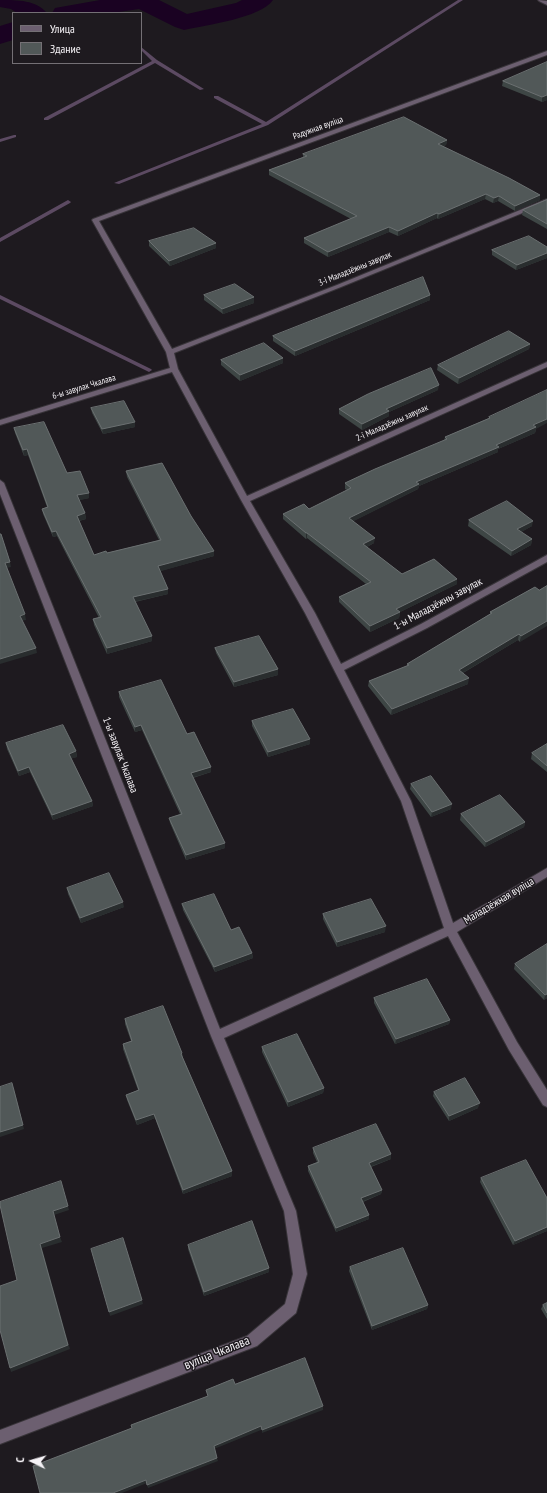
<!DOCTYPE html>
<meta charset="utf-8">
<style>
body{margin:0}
#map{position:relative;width:547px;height:1493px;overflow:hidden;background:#1e1a1f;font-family:"PT Sans Narrow",sans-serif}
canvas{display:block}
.legend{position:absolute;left:12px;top:12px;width:130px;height:52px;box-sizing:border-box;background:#1e1a1f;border:1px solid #747075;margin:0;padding:5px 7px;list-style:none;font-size:12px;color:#f5f2f6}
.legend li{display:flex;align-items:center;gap:8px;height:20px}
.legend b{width:20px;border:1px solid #747075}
.north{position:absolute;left:12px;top:1441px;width:40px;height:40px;-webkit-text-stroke:3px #1e1a1f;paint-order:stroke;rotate:275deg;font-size:11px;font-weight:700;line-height:16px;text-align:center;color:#f5f2f6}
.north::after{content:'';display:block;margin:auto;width:14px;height:18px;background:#f5f2f6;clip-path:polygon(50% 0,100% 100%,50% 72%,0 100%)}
</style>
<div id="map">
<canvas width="547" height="1493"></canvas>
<ul class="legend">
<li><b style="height:5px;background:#6c5f70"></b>Улица</li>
<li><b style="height:11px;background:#515858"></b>Здание</li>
</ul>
<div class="north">С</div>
</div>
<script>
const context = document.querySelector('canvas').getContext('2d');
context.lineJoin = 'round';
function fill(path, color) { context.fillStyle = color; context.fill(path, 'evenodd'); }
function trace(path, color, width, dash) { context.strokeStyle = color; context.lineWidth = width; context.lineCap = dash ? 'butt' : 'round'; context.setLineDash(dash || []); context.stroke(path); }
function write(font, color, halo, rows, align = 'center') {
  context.font = font + ' "PT Sans Narrow",sans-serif'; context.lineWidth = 3; context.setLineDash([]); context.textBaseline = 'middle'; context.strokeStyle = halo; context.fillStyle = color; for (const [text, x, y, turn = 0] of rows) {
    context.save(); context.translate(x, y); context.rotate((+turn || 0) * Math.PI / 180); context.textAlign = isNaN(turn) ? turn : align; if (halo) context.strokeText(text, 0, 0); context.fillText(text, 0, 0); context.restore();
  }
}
fill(new Path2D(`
 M458 0H463L268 125 119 184 114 183 262 124 214 98V96H218L266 122Z
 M141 47 157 60 204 89 200 90 155 63 48 120H44V118L152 61 141 50Z
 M14 135H16V137L0 142V139Z
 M68 200 71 202 70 203 0 242V238Z
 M0 295 151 369 152 370 149 372 147 371 0 299Z`), '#5c4a62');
fill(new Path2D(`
 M0 0C18 0 36 0 47 13H17L11 9 0 7Z
 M100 0H159L187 14 236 3 242 0H273C261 18 206 25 184 30L175 27 139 9 112 13H52L55 8Z
 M13 22V40L0 44V26Z`), '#1a0222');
const street = new Path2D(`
 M538 0 547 1V5L539 1Z
 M547 51V55L99 221 172 349 337 285 547 199V203L341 287 174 353 178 369 247 496 547 362V367L250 501 315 613 341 664 421 624 547 555V562L427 628 344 670 411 801 453 923 547 868V877L457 932 517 1042 547 1090V1107L543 1105 509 1050 448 936 224 1038 296 1211 307 1274 296 1313 257 1346 0 1444V1430L247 1336 285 1304 293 1274 284 1211 211 1036 0 494V480L4 483 220 1029 444 928 401 801 305 613 241 500 172 372 0 425V420L170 368 166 352 92 220 93 219Z`);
trace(street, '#383439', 2);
fill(street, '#6c5f70');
fill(new Path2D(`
 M547 62V100L542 102 502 86 503 81Z
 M447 140 446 145 443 146 540 195V200L515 211 498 201 493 203 485 199 438 219 437 218 398 236 389 232 328 257 304 243V238L351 219 269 175V170L303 157V154Z
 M547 200V229L522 215 523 210Z
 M149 241 216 243V248L170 266 149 246Z
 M547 247V258L516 270 492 255V250Z
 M204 295 254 297V303L223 314 204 300Z
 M430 295V300L295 356 273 341V336Z
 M530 344 529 349 458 384 437 370 438 365Z
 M283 358V363L240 381 221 365V360Z
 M438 390 389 412V416L362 430 339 414V409Z
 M91 408 135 427 103 434 92 413Z
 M489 417 536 429 535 433 498 449V452L419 486 418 489 353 521 374 543 367 547 402 574 457 584 400 612 399 618 370 632 339 602V597L366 584 307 538 306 539 283 519V514L309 509 347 490 345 489V483L444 441 445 437 489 418Z
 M14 428 89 493V498L79 500 85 513 86 519 79 521 94 555 107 553 159 540 127 477 126 471 191 516 214 556 160 571 168 594 135 602 152 641 107 654 94 625 93 619 99 618 57 536 53 537 43 514 42 509 47 507 28 455 24 456 15 433Z
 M469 520 532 526 521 532 532 539 531 545 511 556 468 526Z
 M535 587 520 642 518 640 463 673 468 684 391 715 368 686 369 681 407 666V664L490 614V612Z
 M215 648 278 669V675L234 687 216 653Z
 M119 692 187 734 211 767V772L193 778 225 843V848L186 860 170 823 169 818 180 814 142 730 135 732 119 697Z
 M252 721 310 744 268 757 252 726Z
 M6 743 76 751 77 757 71 758 92 801 93 806 53 820 30 772 19 776 7 749Z
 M547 744V772L531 759 532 753Z
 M411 784 451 809 431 817 410 789Z
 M461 814 525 822 524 827 485 847 460 820Z
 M67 888 124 907 81 923 68 894Z
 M182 904 231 930 252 953 253 958 215 972 183 910Z
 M323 914 385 932 337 947 323 919Z
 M547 944V998L544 1000 514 969 515 964Z
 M374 998 450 1020 449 1024 395 1044 374 1003Z
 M125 1019 182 1053 183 1058 232 1171V1176L183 1194 155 1118 137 1125 127 1100 126 1095 138 1090 123 1049V1044L131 1041 125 1024Z
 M262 1047 324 1088 323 1093 288 1107 262 1052Z
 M434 1092 478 1108 449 1121 433 1096Z
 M313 1148 391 1154V1159L371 1167 382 1190 381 1194 363 1202 369 1219 336 1232 308 1171V1166L317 1162 313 1153Z
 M481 1178 547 1198V1231L513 1245 480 1182Z
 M188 1245 269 1268V1272L204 1296 188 1249Z
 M350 1267 428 1305 427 1309 372 1330 349 1271Z
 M547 1303V1319L541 1309 543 1305Z`), '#3e4645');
fill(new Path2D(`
 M547 95V100L542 102V97Z
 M447 140 446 145 437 149 438 144Z
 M486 194 485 199 438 219 439 214Z
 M540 195V200L515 211V206Z
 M499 196 498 201 493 203 494 198Z
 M437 213V218L398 236V231Z
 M389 227V232L328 257V252Z
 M216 243V248L170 266 169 261Z
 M547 253V258L516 270 517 265Z
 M430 295V300L295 356V351Z
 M254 297V303L223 314 222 309Z
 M530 344 529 349 458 384 459 378Z
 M283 358V363L240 381V375Z
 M439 385 438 390 389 412V416L362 430V424L386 409Z
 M547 419V423L536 429 535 433 498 449V452L419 486 418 489 348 524 349 518 416 482 496 445 533 425Z
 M135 422V427L103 434 102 429Z
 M27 449 28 455 24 456 23 450Z
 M89 493V498L77 501V495Z
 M85 513 86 519 78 521 77 516Z
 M533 521 532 526 516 535 517 529Z
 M56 531 57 536 53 537 52 532Z
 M306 533H307V538L306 539Z
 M375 538 374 543 363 549V544Z
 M532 539 531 545 511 556 512 551Z
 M214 551V556L158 572V566Z
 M10 562 11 567 6 568 5 563Z
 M457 579V584L398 613 400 612 399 618 370 632V626L396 609Z
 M168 589V594L133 602V597Z
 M25 614 26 620 21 621 20 616Z
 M547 621V626L520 642 521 636Z
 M519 634 518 640 459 675V670Z
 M152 636V641L107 654V648Z
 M36 648 37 653 0 664V659Z
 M278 669V675L234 687V682Z
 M469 678 468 684 391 715 392 709Z
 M141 725 142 730 135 732V727Z
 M310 739V744L268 757V752Z
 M76 751 77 757 70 759 69 754Z
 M29 767 30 772 19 776 18 771Z
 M211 767V772L191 778V773Z
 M92 801 93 806 53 820 52 815Z
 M452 804 451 809 431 817 432 812Z
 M525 822 524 827 485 847 486 842Z
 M225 843V848L186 860V855Z
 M123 902 124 907 81 923 80 918Z
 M386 926 385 932 337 947V942Z
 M252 953 253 958 215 972 214 967Z
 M547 994V998L544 1000 545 995Z
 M450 1020 449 1024 395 1044 396 1039Z
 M14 1088 24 1129 0 1137V1132Z
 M324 1088 323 1093 288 1107V1102Z
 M480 1103 478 1108 449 1121V1116Z
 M154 1114 155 1118 137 1125 136 1120Z
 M391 1154V1159L369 1167V1163Z
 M232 1171V1176L183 1194V1190Z
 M382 1190 381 1194 361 1202V1198Z
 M68 1206 69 1210 54 1215 53 1211Z
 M369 1215V1219L336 1232V1228Z
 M547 1227V1231L513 1245 515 1241Z
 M60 1237 62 1242 42 1248 70 1349 11 1372 10 1368 40 1244Z
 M269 1268V1272L204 1296V1292Z
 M142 1300 143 1304 110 1316 109 1312Z
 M428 1305 427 1309 372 1330V1326Z
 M323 1406V1410L262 1433V1430Z
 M261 1426V1430L214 1449V1446Z
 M217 1458 218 1461 148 1488 147 1485Z
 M146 1480 147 1483 122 1493H113Z`), '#292d2e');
const building = new Path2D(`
 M547 62V95L542 97 503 81Z
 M404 117 447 140 438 144 509 178 540 195 515 206 499 196 494 198 486 194 439 214 437 213 398 231 389 227 328 252 304 238 357 216 269 170 307 156 303 154Z
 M547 200V224L523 210Z
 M194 228 216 243 169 261 149 241Z
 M529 236 547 247V253L517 265 492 250Z
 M423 277 430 295 295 351 273 336Z
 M235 284 254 297 222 309 204 295Z
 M509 331 530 344 459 378 438 365Z
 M264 343 283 358 240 375 221 360Z
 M431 368 439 385 386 409 389 411 362 424 339 409 368 394Z
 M547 390V419L533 425 536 427 496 445 499 447 416 482 419 484 349 518 375 538 363 544 402 574 434 559 457 579 396 609 400 612 370 626 339 597 371 582 307 533H306L283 514 304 504 309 509 351 488 345 483 375 469 447 439 445 437 490 418 489 417Z
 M124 401 135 422 102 429 91 408Z
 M44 422 67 473 80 471 89 493 77 495 85 513 77 516 94 555 106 551 107 553 161 540 126 471 162 463 191 516 214 551 158 566 168 589 133 597 152 636 107 648 93 619 101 617 56 531 52 532 42 509 48 507 27 449 23 450 14 428Z
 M507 501 533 521 517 529 532 539 512 551 469 520Z
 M0 534H1L10 562 5 563 25 614 20 616 36 648 0 659Z
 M547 586V621L521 636 519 634 459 670 469 678 392 709 369 681 409 665 407 664 492 613 490 612 535 587 539 590Z
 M259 636 278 669 234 682 215 648Z
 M161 680 187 734 194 732 211 767 191 773 225 843 186 855 169 818 182 814 141 725 135 727 119 692Z
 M293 709 310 739 268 752 252 721Z
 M63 725 76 751 69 754 92 801 52 815 29 767 18 771 6 743Z
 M547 744V766L532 753Z
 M431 776 452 804 432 812 411 784Z
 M500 795 525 822 486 842 461 814Z
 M109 873 123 902 80 918 67 888Z
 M214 894 231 930 239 927 252 953 214 967 182 904Z
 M371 899 386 926 337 942 323 914Z
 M547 944V994L545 995 515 964Z
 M427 979 450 1020 396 1039 374 998Z
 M163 1006 182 1053 181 1054 232 1171 183 1190 154 1114 136 1120 126 1095 139 1090 123 1044 132 1041 125 1019Z
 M297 1034 324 1088 288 1102 262 1047Z
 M465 1078 480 1103 449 1116 434 1092Z
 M12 1083 23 1125 0 1132V1087Z
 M376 1124 391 1154 369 1163 382 1190 361 1198 369 1215 336 1228 308 1166 319 1162 313 1148Z
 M526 1160 547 1198V1227L515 1241 481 1178Z
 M61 1181 68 1206 53 1211 60 1237 40 1244 68 1345 10 1368 0 1330V1286L17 1280 0 1205V1202Z
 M252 1221 269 1268 204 1292 188 1245Z
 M123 1238 142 1300 109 1312 91 1249Z
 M403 1248 428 1305 372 1326 350 1267Z
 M547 1303V1313L543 1305Z
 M305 1358 323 1406 262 1430 261 1426 214 1446 217 1458 147 1485 146 1480 113 1493H40L33 1466 132 1428 131 1425 208 1396 206 1390 233 1379 235 1384Z`);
fill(building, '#515858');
trace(building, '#6b7071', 1);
write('9px', '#f5f2f6', '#1e1a1f', [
 ["Радужная вуліца",318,128,-20],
 ["3-і Маладзёжны завулак",355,269,-22],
 ["6-ы завулак Чкалава",84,387,-17],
 ["2-і Маладзёжны завулак",392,423,-24]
]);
write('11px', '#f5f2f6', '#1e1a1f', [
 ["1-ы Маладзёжны завулак",438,604,-28],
 ["1-ы завулак Чкалава",120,755,69],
 ["Маладзёжная вуліца",499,901,-31]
]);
write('13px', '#f5f2f6', '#1e1a1f', [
 ["вуліца Чкалава",217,1353,-22]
]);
</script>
